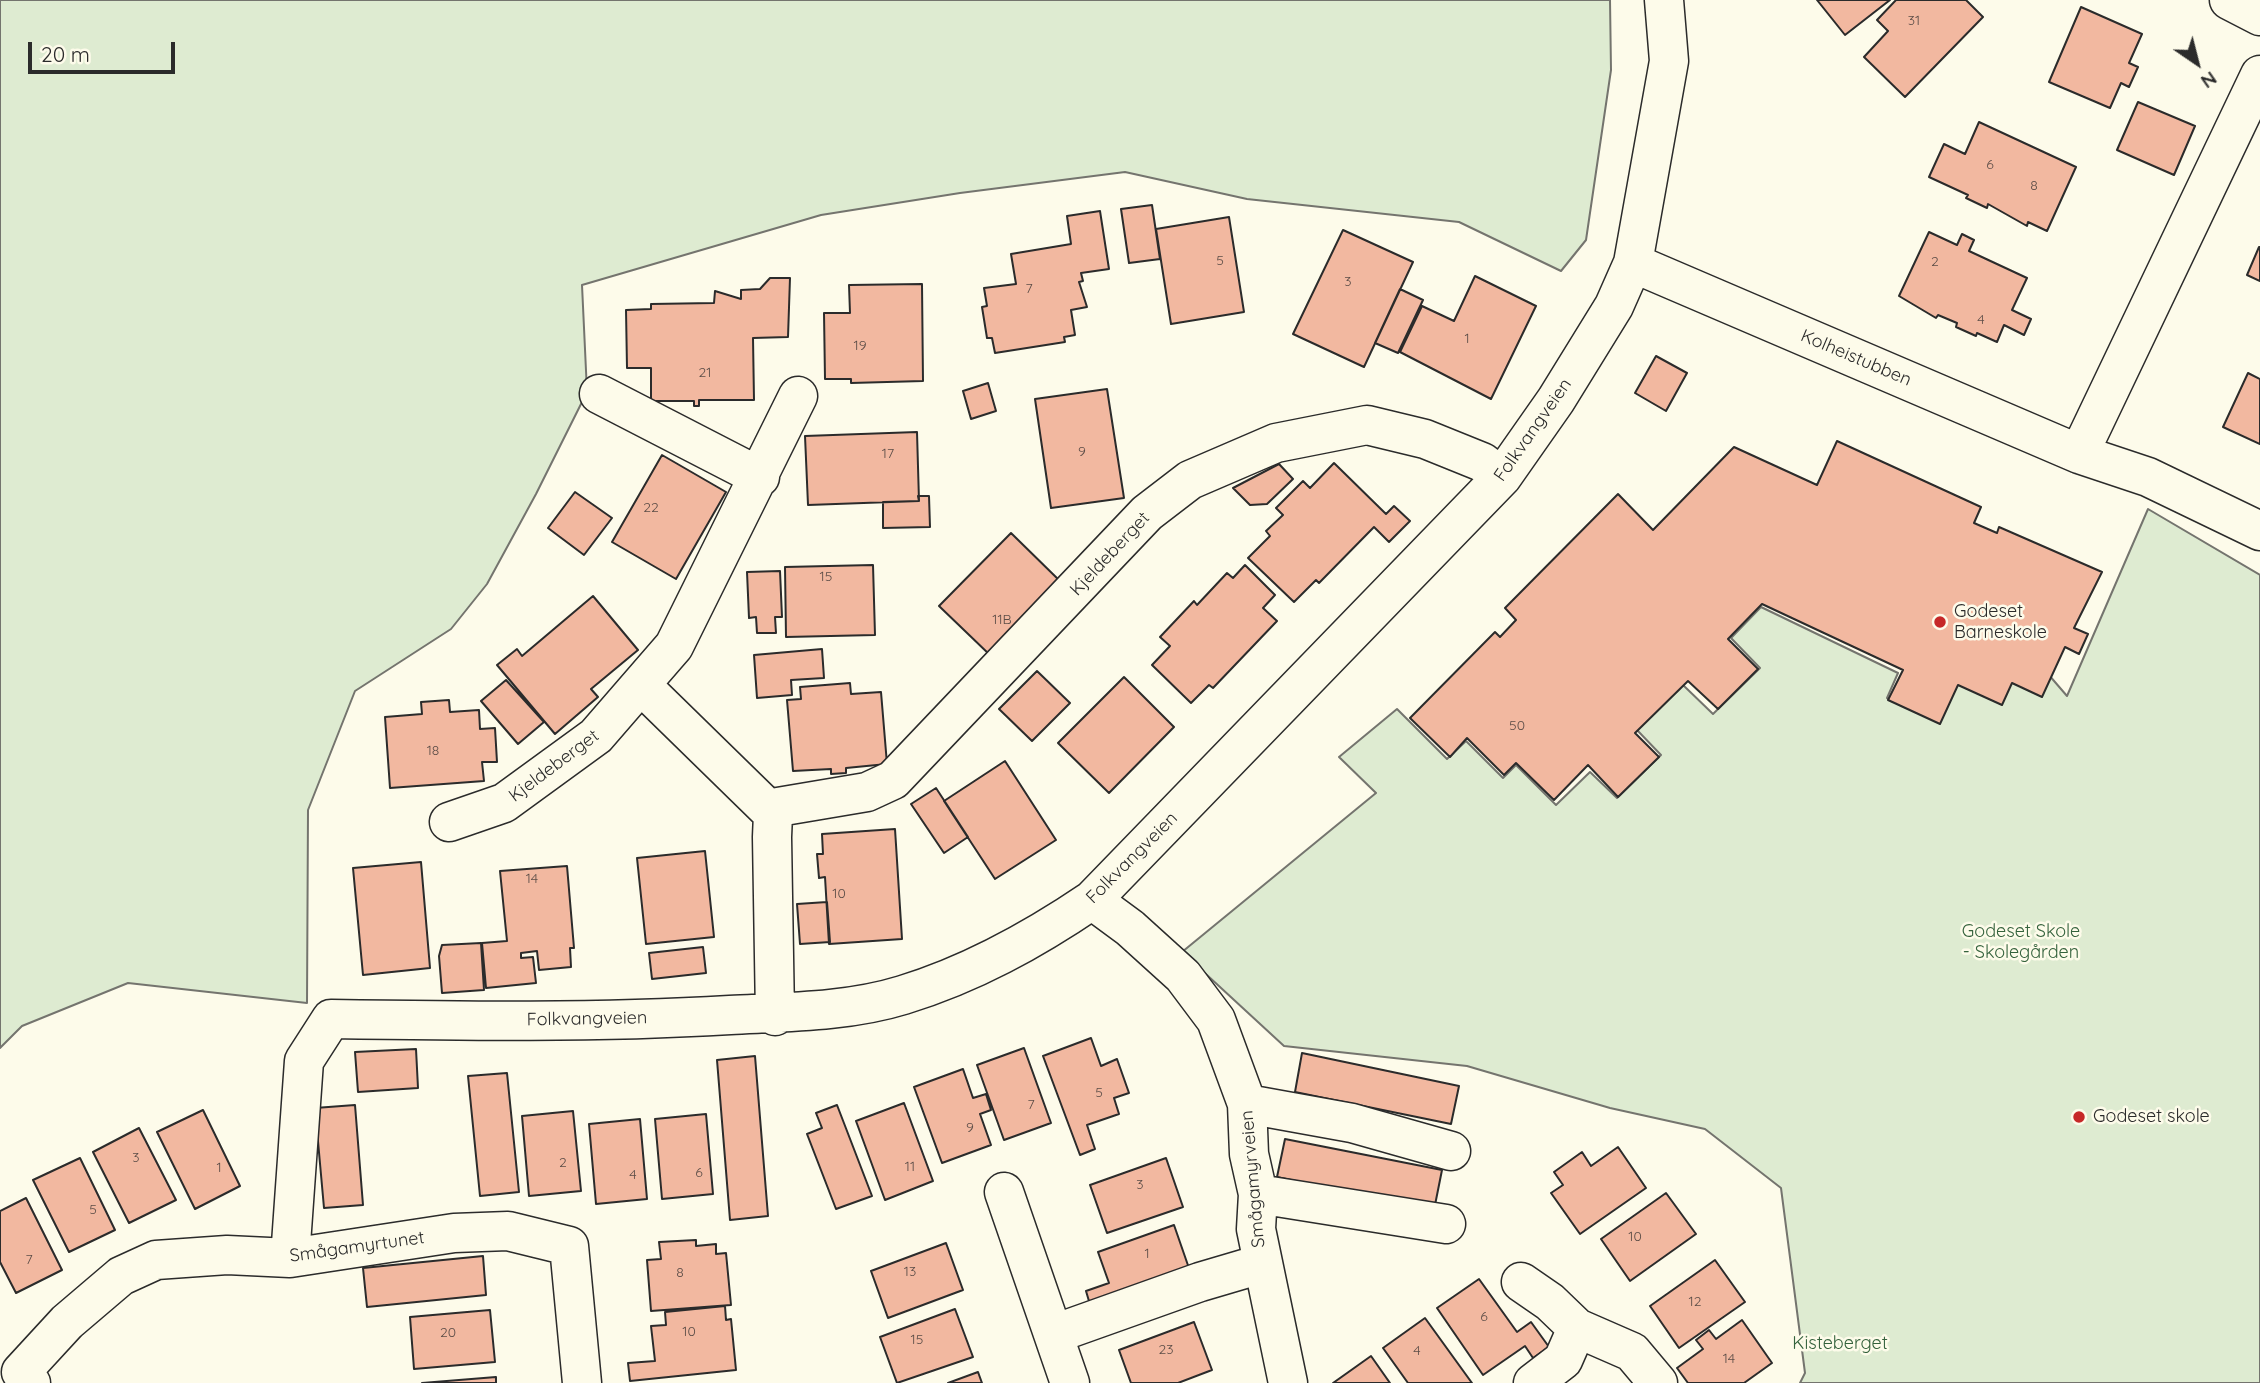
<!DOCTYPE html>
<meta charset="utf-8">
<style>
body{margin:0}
#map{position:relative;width:2260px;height:1383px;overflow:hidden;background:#fdfbea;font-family:Quicksand,sans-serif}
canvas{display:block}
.north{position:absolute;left:2162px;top:28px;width:70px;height:70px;-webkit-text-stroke:5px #fdfbea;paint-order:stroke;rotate:145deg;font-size:19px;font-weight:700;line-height:28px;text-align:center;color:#2b2b2b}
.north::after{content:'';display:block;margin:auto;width:24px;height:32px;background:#2b2b2b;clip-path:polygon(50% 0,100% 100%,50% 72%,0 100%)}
.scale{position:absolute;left:28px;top:42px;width:147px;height:32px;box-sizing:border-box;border:4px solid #2b2b2b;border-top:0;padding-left:9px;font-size:21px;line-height:24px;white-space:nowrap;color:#2b2b2b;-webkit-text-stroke:5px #fdfbea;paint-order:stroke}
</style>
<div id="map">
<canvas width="2260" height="1383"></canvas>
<div class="north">N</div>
<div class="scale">20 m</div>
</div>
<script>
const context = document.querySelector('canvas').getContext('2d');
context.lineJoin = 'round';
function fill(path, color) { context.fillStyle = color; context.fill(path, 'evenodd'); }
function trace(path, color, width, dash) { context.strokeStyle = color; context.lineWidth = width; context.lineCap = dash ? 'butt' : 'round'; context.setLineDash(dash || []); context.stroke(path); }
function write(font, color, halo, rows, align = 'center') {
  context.font = font + ' Quicksand,sans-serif'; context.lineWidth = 5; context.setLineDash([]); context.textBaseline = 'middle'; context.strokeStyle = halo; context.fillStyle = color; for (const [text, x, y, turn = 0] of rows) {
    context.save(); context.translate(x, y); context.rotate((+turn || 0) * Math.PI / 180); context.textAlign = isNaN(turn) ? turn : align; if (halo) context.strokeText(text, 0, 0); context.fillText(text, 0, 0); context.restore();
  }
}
const green = new Path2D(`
 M0 0H1610L1611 70 1586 240 1561 271 1459 222 1247 199 1125 172 960 193 821 215 582 285 587 392 536 494 487 584 451 629 355 691 308 810 307 1003 128 983 22 1026 0 1048Z
 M2148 509 2260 575V1383H1800L1805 1373 1781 1188 1705 1129 1610 1108 1467 1066 1284 1046 1182 952 1376 793 1339 757 1397 709 1447 759 1466 741 1503 778 1516 765 1556 805 1590 772 1617 798 1661 755 1637 730 1683 685 1713 714 1760 668 1731 638 1761 607 1898 673 1887 698 1933 719 1953 678 2021 652 2036 660 2067 696Z`);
fill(green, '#deebd1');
trace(green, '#74746e', 2);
const building = new Path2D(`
 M1817 0H1890L1845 35Z
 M1896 0H1966L1983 17 1905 97 1864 57 1888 31 1877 20Z
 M2081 7 2142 34 2129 63 2138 67 2129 87 2121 83 2110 108 2049 82Z
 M2138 102 2195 126 2174 175 2117 150Z
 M1979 122 2076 167 2047 231 2028 222 2027 226 1988 204 1987 208 1966 198 1968 195 1929 177 1944 144 1965 154Z
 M1152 205 1160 259 1129 263 1121 209Z
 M1100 211 1109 269 1081 273 1083 281 1079 282 1087 307 1071 310 1075 335 1064 337 1065 342 995 353 992 338H987L982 307 987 306 984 288 1016 284 1011 254 1071 244 1067 216Z
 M1229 217 1244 312 1171 324 1156 229Z
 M1343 230 1413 262 1364 367 1293 334Z
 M1929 232 1957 245 1962 234 1974 240 1969 251 2027 278 2012 310 2031 319 2024 335 2004 325 1997 342 1977 333 1976 336 1956 327 1957 323 1938 315 1936 318 1899 296Z
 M2259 247H2260V281L2247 275Z
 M1475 276 1536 306 1491 399 1400 352 1422 306 1454 321Z
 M770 278H790L788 337 753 338 754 400H699V406H694V401H651V368H627L626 310 651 309V304L714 303 715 291 741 299V290L760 289Z
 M922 284 923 381 851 383V379H825L824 313H850L849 285Z
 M1400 289 1423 300 1398 353 1375 343Z
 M1656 356 1687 373 1666 411 1635 393Z
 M2248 373 2260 379V444L2223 427Z
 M988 383 996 411 971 419 963 391Z
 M1107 389 1124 498 1051 508 1035 399Z
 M917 432 919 501 808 505 805 436Z
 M1837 441 1981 507 1974 523 1997 533 1999 527 2102 572 2074 628 2088 634 2079 654 2065 647 2042 697 2012 683 2002 705 1958 685 1940 724 1888 700 1903 670 1762 604 1728 639 1758 669 1718 709 1688 681 1635 733 1659 757 1618 797 1588 765 1554 800 1516 763 1504 775 1467 738 1450 757 1410 718 1495 632 1500 637 1516 620 1505 608 1618 494 1653 530 1734 447 1817 485Z
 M662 455 726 492 676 579 612 542Z
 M1334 463 1386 514 1394 506 1410 521 1389 542 1374 527 1319 583 1316 580 1294 602 1248 558 1270 536 1266 531 1283 515 1276 508 1303 481 1310 488Z
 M1279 464 1293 479 1267 504 1250 505 1233 488Z
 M575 492 612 518 584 555 548 528Z
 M918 496H929L930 527 883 528V502L919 501Z
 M1011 533 1062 583 991 656 939 606Z
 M873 565 875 635 786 637 785 567Z
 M1245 565 1275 595 1263 608 1277 621 1213 688 1209 685 1191 703 1152 665 1170 646 1160 637 1194 601 1197 605 1227 573 1233 578Z
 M780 571 782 617H775L776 633H757L756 617 749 618 747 572Z
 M593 596 638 650 591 689 598 697 555 734 497 665 517 649 522 656Z
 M822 649 824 678 791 680 792 695 757 698 754 655Z
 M1037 671 1070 703 1032 741 999 709Z
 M1124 677 1174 727 1109 793 1058 743Z
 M506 680 544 722 518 744 481 701Z
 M850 683 851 694 881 692 887 764 846 768V773L831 774V769L793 771 787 700 801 699 800 687Z
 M449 700 450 712 479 710 480 729 495 728 497 762H482L484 781 390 788 385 717 422 714 421 702Z
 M1005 761 1056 840 995 879 944 801Z
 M936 788 968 837 944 853 911 804Z
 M895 829 902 939 829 944 825 877 819 878 817 854H823L822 834Z
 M705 851 714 937 646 944 637 858Z
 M421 862 430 968 363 975 353 868Z
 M567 866 574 948H570L571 967 539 970 537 951 521 953V958L533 957 536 983 486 988 482 943 507 941 500 871Z
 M827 902 830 942 800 944 797 904Z
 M481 943 484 990 442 993 439 956 442 945Z
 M703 947 706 973 652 979 649 953Z
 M1091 1038 1101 1066 1117 1059 1129 1093 1114 1098 1119 1114 1087 1125 1095 1149 1080 1155 1043 1056Z
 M1024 1048 1051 1123 1004 1140 977 1065Z
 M416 1049 418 1088 358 1092 355 1052Z
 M1302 1053 1459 1086 1451 1124 1295 1092Z
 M755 1056 768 1216 730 1220 717 1060Z
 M963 1069 973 1098 986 1094 991 1110 980 1114 991 1145 942 1163 914 1087Z
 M507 1073 519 1192 480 1196 468 1076Z
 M904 1103 933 1181 885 1200 856 1121Z
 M355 1105 363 1205 324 1208 315 1108Z
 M837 1105 872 1196 836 1209 807 1134 822 1128 816 1113Z
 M203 1110 240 1186 195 1209 157 1132Z
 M573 1111 581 1191 529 1196 522 1116Z
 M706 1114 713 1194 662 1199 655 1119Z
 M640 1119 647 1199 596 1204 589 1124Z
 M139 1128 176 1200 129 1223 93 1152Z
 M1285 1139 1442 1170 1434 1210 1277 1177Z
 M1618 1147 1646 1188 1580 1234 1551 1193 1563 1185 1554 1172 1582 1152 1591 1166Z
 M80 1158 115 1230 69 1252 33 1180Z
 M1166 1158 1183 1207 1107 1233 1090 1185Z
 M1666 1193 1696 1234 1630 1281 1601 1239Z
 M26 1198 62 1270 16 1293 0 1262V1211Z
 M1174 1225 1191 1274 1091 1308 1086 1291 1109 1283 1098 1252Z
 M696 1240V1246L716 1244V1254L726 1253 731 1305 651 1311 647 1260 661 1259 659 1242Z
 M946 1243 963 1290 888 1318 871 1271Z
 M483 1256 486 1295 367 1307 363 1268Z
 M1715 1260 1745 1302 1679 1348 1650 1306Z
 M1479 1279 1517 1332 1531 1322 1549 1347 1533 1358 1525 1346 1483 1375 1437 1308Z
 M725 1306 726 1320 731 1319 736 1370 630 1381 628 1363 655 1361 651 1326 666 1325 665 1312Z
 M955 1309 973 1357 897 1383 880 1337Z
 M490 1310 495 1362 414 1369 410 1317Z
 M1425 1318 1472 1383H1408L1383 1348Z
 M1742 1320 1772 1363 1744 1383H1688L1677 1368 1703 1349 1696 1340 1709 1330 1716 1339Z
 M1194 1322 1212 1370 1178 1383H1131L1119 1350Z
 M1371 1356 1390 1383H1333Z
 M978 1372 982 1383H948Z
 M496 1377V1383H422Z`);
fill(building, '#f2b8a0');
trace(building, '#2b2b2b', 2);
const minor = new Path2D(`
 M2229 0 2260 16
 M1633 263 2079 454 2148 477 2260 531
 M599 394 760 477
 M2079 454 2260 75
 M641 685 773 814
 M449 822 504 803 596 736 674 646 798 396
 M1092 900 1130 928 1183 976 1216 1020 1247 1104 1249 1154 1258 1194 1256 1229 1288 1383
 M775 1016 772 837 773 814 778 807 867 792 893 780 1147 513 1190 480 1276 443 1367 425 1425 439 1482 462 1502 477
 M1247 1104 1352 1123 1451 1151
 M1004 1192 1070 1383
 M1258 1194 1446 1224
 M290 1258 304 1061 331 1019C464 1021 597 1023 730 1015 787 1012 848 1012 903 995 972 974 1033 940 1092 900L1502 477 1556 400 1614 306 1633 263 1669 61 1664 0
 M1521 1282 1550 1302 1577 1328 1632 1352 1658 1383
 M1054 1334 1200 1282 1261 1264
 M31 1383 21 1372 67 1322 121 1276 156 1260 227 1255 290 1258 454 1233 508 1231 569 1246 582 1383
 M1533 1383 1563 1360 1577 1328`);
trace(minor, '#2b2b2b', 41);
trace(minor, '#fdfbea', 38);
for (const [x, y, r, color] of [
 [1940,622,7,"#c62828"],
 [2079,1117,7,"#c62828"]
]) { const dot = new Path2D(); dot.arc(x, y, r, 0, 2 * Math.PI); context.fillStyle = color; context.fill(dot); trace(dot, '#fdfbea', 2.5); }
write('14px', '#5d4e48', null, [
 ["31",1914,21],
 ["6",1990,165],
 ["8",2034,186],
 ["5",1220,261],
 ["2",1935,262],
 ["3",1348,282],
 ["7",1029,289],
 ["4",1981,320],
 ["1",1467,339],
 ["19",860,346],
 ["21",705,373],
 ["9",1082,452],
 ["17",888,454],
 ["22",651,508],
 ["15",826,577],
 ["11B",1002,620],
 ["50",1517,726],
 ["18",433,751],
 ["14",532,879],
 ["10",839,894],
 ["5",1099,1093],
 ["7",1031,1105],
 ["9",970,1128],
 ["3",136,1158],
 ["2",563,1163],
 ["11",910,1167],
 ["1",219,1168],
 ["6",699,1173],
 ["4",633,1175],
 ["3",1140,1185],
 ["5",93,1210],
 ["10",1635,1237],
 ["1",1147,1254],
 ["7",29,1260],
 ["13",910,1272],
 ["8",680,1273],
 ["12",1695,1302],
 ["6",1484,1317],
 ["10",689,1332],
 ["20",448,1333],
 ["15",917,1340],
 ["23",1166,1350],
 ["4",1417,1351],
 ["14",1729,1359]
]);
write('18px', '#2b2b2b', '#fdfbea', [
 ["Kolheistubben",1856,358,23],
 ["Folkvangveien",1533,430,-55],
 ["Kjeldeberget",1110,554,-47],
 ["Kjeldeberget",554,766,-37],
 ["Folkvangveien",1132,858,-45],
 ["Folkvangveien",587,1019,-1],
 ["Smågamyrveien",1253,1179,-95],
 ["Smågamyrtunet",357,1247,-8]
]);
write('18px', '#2b2b2b', '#fdfbea', [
 ["Godeset",1954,612],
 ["Barneskole",1954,633],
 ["Godeset skole",2093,1117]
], 'left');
write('18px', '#34623c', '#fdfbea', [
 ["Godeset Skole",2021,932],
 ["- Skolegården",2021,953],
 ["Kisteberget",1840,1344]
]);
</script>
